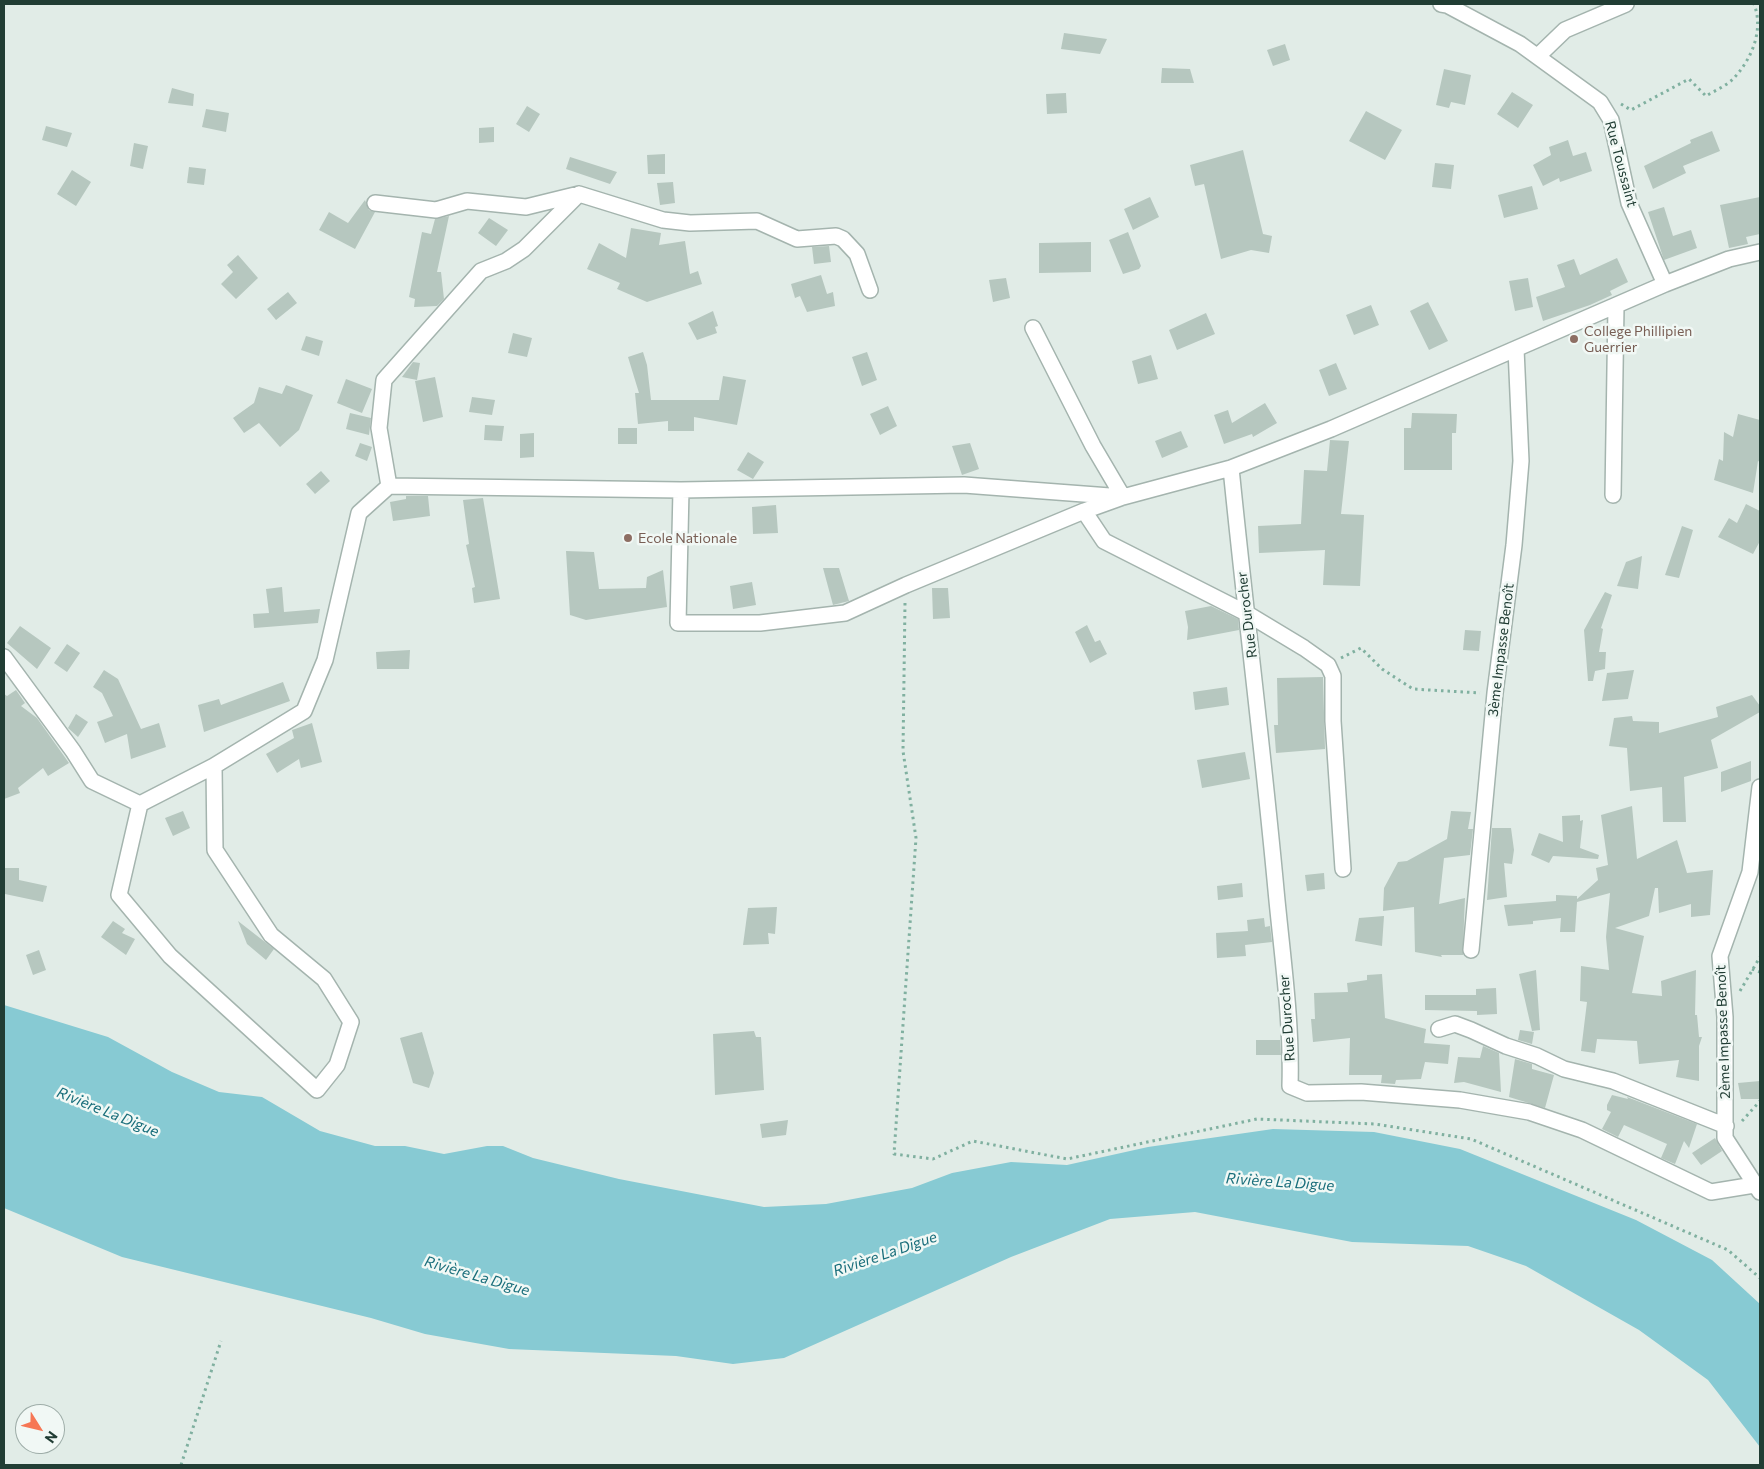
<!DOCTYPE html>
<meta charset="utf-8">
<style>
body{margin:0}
#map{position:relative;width:1764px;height:1469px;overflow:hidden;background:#e1ece7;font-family:Commissioner,sans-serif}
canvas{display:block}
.frame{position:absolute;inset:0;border:5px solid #213d34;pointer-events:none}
.north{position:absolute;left:15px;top:1404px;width:50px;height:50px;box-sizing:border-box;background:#f1f8f5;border:1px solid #9eada8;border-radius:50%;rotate:126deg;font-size:14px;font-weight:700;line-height:20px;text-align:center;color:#213d34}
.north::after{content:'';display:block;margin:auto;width:18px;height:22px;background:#f67755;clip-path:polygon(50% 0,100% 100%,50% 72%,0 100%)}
</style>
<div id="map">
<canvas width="1764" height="1469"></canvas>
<div class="frame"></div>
<div class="north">N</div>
</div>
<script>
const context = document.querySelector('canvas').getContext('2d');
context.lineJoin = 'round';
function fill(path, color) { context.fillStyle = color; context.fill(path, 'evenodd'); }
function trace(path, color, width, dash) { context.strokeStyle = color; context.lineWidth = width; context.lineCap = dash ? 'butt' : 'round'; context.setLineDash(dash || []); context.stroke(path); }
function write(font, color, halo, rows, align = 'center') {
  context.font = font + ' Commissioner,sans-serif'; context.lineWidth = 5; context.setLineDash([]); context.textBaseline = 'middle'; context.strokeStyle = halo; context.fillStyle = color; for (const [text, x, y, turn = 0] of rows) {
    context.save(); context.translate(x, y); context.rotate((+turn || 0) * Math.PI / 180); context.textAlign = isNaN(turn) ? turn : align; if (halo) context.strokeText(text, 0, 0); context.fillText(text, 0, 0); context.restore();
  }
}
fill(new Path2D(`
 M4 1005 108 1037 172 1072 219 1092 262 1097 320 1131 375 1146H405L444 1154 487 1146H503L533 1158 619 1179 764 1207 826 1204 912 1188 952 1173 1011 1162 1067 1165 1148 1147 1273 1129 1374 1132 1460 1149 1636 1220 1712 1260 1760 1304V1447L1708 1380 1639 1330 1526 1266 1468 1246 1352 1242 1195 1212 1110 1219 1011 1257 784 1358 733 1364 676 1356 509 1349 425 1334 371 1318 122 1257 4 1208Z`), '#87cad3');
fill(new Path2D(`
 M1064 33 1107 39 1100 54 1061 49Z
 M1285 44 1290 60 1273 66 1267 50Z
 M1162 68 1190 69 1194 83H1161Z
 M1444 69 1471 75 1465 105 1451 102 1449 108 1436 105Z
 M172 88 194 94 193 106 168 103Z
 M1512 92 1533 105 1518 128 1497 114Z
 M1066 93 1067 113 1047 114 1046 94Z
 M527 106 540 114 529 132 516 124Z
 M206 109 229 113 226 132 202 127Z
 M1366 111 1402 130 1385 160 1349 141Z
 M46 126 72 133 67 147 42 140Z
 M494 127V142L479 143V128Z
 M1712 131 1720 151 1683 166 1686 173 1653 189 1644 166 1691 143 1690 140Z
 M1568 140 1573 156 1586 152 1592 171 1560 182 1559 178 1543 186 1533 165 1551 155 1549 147Z
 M134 143 148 146 143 169 130 166Z
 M1243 150 1263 234 1272 236 1269 253 1251 250 1221 259 1204 184 1195 186 1190 165Z
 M665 154V174H648L647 155Z
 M570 157 617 172 610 184 566 169Z
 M1435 163 1454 165 1451 189 1432 187Z
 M189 167 206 169 204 185 187 183Z
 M72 170 91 182 76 206 57 194Z
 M673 182 675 203 660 205 657 183Z
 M1532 186 1538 209 1504 218 1498 195Z
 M1150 197 1159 217 1133 230 1124 209Z
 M1760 197V234L1746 237 1748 244 1729 248 1720 205Z
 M365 200 369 210 375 212 355 249 319 230 329 212 348 223Z
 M1664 207 1673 236 1691 230 1697 248 1664 260 1648 212Z
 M449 216 437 272H441L444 299 437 306 414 307 415 299 409 297 422 232 431 234 435 219Z
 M489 218 508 230 496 246 478 233Z
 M631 228 661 233 659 245 685 241 690 274 698 271 702 284 647 302 617 289 620 283 587 269 599 243 626 258Z
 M1128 232 1141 266 1139 269 1123 274 1109 240Z
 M1091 242V272L1039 273V243Z
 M829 246 831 262 814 264 812 247Z
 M238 255 258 278 236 299 221 284 233 272 227 265Z
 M1617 258 1628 282 1610 291 1612 295 1590 305 1543 321 1536 297 1565 287 1557 265 1574 259 1580 275Z
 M821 275 827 294 833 292 835 306 807 312 800 296 795 298 791 284Z
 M1006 278 1010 298 993 302 989 280Z
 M1528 278 1533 307 1515 311 1509 281Z
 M288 292 297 303 276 320 267 309Z
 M1428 302 1448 341 1429 350 1410 311Z
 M1371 305 1379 325 1354 335 1346 315Z
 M713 311 718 326 715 327 717 333 697 340 688 323Z
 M1206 313 1215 334 1177 350 1169 330Z
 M513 333 532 338 527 357 508 353Z
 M306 336 323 341 319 356 301 350Z
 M643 352 647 365 651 400H719L723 376 746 380 737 425 694 417V431H668V421L638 424 635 393H639L628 357Z
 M867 352 877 380 862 386 852 357Z
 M1151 355 1158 379 1138 384 1132 361Z
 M413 362 420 363 417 380 402 377Z
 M1336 363 1347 389 1329 396 1319 370Z
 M435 377 443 417 423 422 415 381Z
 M346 379 372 389 362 413 337 403Z
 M286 385 313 395 299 430 280 447 259 423 244 433 233 418 254 403 259 387 282 394Z
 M472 397 495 400 492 415 469 412Z
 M1265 403 1277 423 1253 437 1252 434 1224 444 1214 415 1228 410 1232 423Z
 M888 406 897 426 880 435 870 414Z
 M350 413 371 418 369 435 346 429Z
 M1412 413 1457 414 1456 433H1452V470H1404V428H1411Z
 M1738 414 1760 420V462L1758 461 1753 493 1714 480 1719 459 1723 461 1724 432 1733 437Z
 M485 425 504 426 502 441 484 440Z
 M618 428H637V444H618Z
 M1181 431 1188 447 1162 458 1155 441Z
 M534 433V457L520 458V434Z
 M1330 440 1349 441 1341 514 1364 515 1360 586 1323 585 1325 550 1259 553 1258 526 1301 524 1304 470 1327 471Z
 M360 443 372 447 367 461 355 456Z
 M970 443 979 469 962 475 952 446Z
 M748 452 764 462 753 479 737 470Z
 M321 471 330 481 315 494 306 484Z
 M406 496H428L430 516 393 521 390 502 406 499Z
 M483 498 500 599 474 603 472 588 475 587 466 545 469 544 463 500Z
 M1746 504 1760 511V541L1753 554 1718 537 1729 518 1737 523Z
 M776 505 778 533 753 534 752 507Z
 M1682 526 1693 530 1679 578 1665 575Z
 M566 551 594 552 599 589 646 588 647 577 663 570 667 607 586 620 570 615Z
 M1642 556 1638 589 1617 586 1626 562Z
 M823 568H839L849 601 833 605Z
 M752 582 756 605 733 609 730 586Z
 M282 587 284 612 320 609 318 623 254 628 253 614 269 613 266 589Z
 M932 588H948L950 618 933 619Z
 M1605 592 1612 595 1601 628 1603 629 1599 652H1606L1605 669 1595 671 1593 681H1588L1584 630Z
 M1211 606 1238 619 1239 630 1187 640 1188 627 1185 611Z
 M1087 625 1095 642 1100 640 1107 654 1090 663 1075 632Z
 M20 626 51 648 37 669 7 643Z
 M1465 630 1481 631 1479 651 1463 650Z
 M67 644 80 653 67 672 54 663Z
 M410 650 409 669H377L376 652Z
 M104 670 118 679 141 729 159 723 166 747 131 759 127 734 105 743 97 722 113 716 102 693 93 687Z
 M1634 670 1628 699 1602 701 1607 673Z
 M1323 677 1325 749 1276 753 1274 725H1278L1277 678Z
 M283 682 290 701 204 732 198 705 219 699 221 705Z
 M1227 687 1229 705 1195 710 1193 692Z
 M16 690 25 703 21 706 37 718 69 763 48 776 43 768 18 788 20 793 4 799V694L7 696Z
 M1752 695 1760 706V712L1711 740 1718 768 1684 777 1686 822H1663L1662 787 1630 791 1627 748 1609 746 1614 718 1632 716 1633 721 1659 722V733L1718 717 1716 707Z
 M76 714 88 722 78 737 68 728Z
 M312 723 322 762 301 768 299 759 277 773 266 754 294 738 292 730Z
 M1245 752 1250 779 1202 788 1197 760Z
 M1751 761V781L1721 792V772Z
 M1632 806 1637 859 1677 840 1687 873 1713 870 1710 915 1691 917V904L1659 913 1658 888H1655L1649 916 1615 928 1644 936 1632 993 1662 996 1661 981 1696 970 1695 1015H1697L1699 1037H1702L1699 1046V1081L1676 1077 1679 1060 1639 1064 1637 1041 1597 1039 1595 1053 1581 1051 1587 1002 1580 1001 1581 966 1609 970 1606 937 1610 893 1577 902 1575 932H1560L1561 918 1533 921V924L1508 926 1504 905 1556 901V895L1577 896V899L1598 880 1596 868 1608 865 1601 815Z
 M183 811 190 828 173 836 165 818Z
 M1451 811 1471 812 1468 829H1473L1470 855 1444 858 1439 904 1465 898 1464 921 1463 955H1441L1442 957 1415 952 1414 907 1383 911 1384 888 1398 862 1407 861 1447 839Z
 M1580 815V821L1583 820 1580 848 1599 855 1598 859 1553 856 1549 863 1531 855 1539 833 1563 842 1562 816Z
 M1492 828H1511L1514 850 1512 864 1504 863 1507 897 1487 900Z
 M4 868H19V880L47 886 43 902 5 894Z
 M1324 873 1325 889 1307 891 1305 875Z
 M1242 883 1243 897 1218 900 1217 886Z
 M777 907 775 934 768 933 769 944 743 945 748 908Z
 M1384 916 1382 946 1355 941 1359 918Z
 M1264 918 1265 927 1270 926 1272 942 1245 945 1246 956 1217 958 1216 933 1248 931 1247 920Z
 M113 921 125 929 122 933 135 939 126 955 101 937Z
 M238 921 274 949 266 960 247 944Z
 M39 950 46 970 33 975 26 955Z
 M1536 970 1540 1030 1532 1031 1519 974Z
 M1382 974 1385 1018 1426 1029 1424 1043 1450 1045 1448 1064 1425 1062 1421 1079 1396 1080 1395 1084 1381 1083 1382 1075H1349L1350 1038 1313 1042 1311 1019H1315L1314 993 1348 992 1347 983 1367 980V975Z
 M1496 988 1497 1014 1477 1015V1011L1425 1010V995H1476V989Z
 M1520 1030 1534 1032 1532 1044 1518 1040Z
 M754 1031 756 1037H761L764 1090 715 1095 713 1034Z
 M422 1032 434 1073 429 1088 413 1083 400 1038Z
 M1256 1040H1280L1281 1055H1256Z
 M1483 1046 1499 1053 1501 1092 1464 1082 1454 1083 1458 1057 1480 1058Z
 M1515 1059 1532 1064V1069L1554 1075 1545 1108 1509 1097Z
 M1760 1081V1099H1741L1738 1083Z
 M1612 1095 1628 1099 1627 1097 1697 1124 1689 1148 1684 1141 1675 1164 1661 1158 1667 1144 1624 1125 1618 1137 1602 1129 1611 1112 1607 1110V1105Z
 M788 1120 786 1135 762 1138 760 1124Z
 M1715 1138 1722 1151 1701 1165 1692 1153Z`), '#b6c7bf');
const minor = new Path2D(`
 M1441 4 1447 5 1520 44 1600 102 1611 120 1629 203 1665 284
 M1538 56 1565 30 1626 4
 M375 203 436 210 467 201 526 207 579 194 663 220 690 223 757 221 797 239 836 236 843 239 857 254 870 290
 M1033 328 1093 446 1123 497
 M1231 468C1245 609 1263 749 1276 890 1282 955 1292 1021 1290 1086L1307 1093 1361 1092 1460 1100 1529 1112 1582 1130 1711 1192 1754 1185
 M389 486 379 428 384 380 481 271 506 261 524 249 579 194
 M681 490 678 623H760L845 613 906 585 1084 511 1123 497 1231 468 1331 429 1665 284 1729 259 1760 252
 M1613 495 1616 306
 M1084 511 1104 541 1246 613 1304 648 1328 665 1333 676V721L1343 869
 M4 657 73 751 92 781 140 804
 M214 766 140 804 119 895 170 956 317 1090 337 1065 351 1022 324 979 271 935 215 850 214 766 304 711 325 660 359 513 389 486 681 490 964 485 1123 497
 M1471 950 1495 693 1514 545 1521 461 1516 349
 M1439 1029 1455 1024 1471 1030 1506 1046 1537 1056 1564 1069 1613 1081 1726 1126
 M1760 1192 1725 1138V1017L1720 956 1750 872 1760 787`);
trace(minor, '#a4b4ae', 18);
trace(new Path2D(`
 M1621 104 1631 110 1689 79 1706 96C1714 91 1726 86 1733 79 1752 59 1764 30 1754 4
 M905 603 903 751 916 838 894 1154 933 1159 973 1141 1067 1159 1257 1119 1375 1124 1471 1139 1728 1250 1760 1278
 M1341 658 1361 648 1382 669 1413 689 1480 693
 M1752 969 1760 972
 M1740 991 1760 957
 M1742 1121 1760 1101
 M181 1465 221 1341`), '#80b0a0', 3, [2.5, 4]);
trace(minor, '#fff', 15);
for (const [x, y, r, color] of [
 [1574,339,5,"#8d6e63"],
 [628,538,5,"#8d6e63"]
]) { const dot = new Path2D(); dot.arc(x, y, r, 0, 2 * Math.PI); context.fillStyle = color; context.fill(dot); trace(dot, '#f1f8f5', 2); }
write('14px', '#213d34', '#f1f8f5', [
 ["Rue Toussaint",1621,164,75],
 ["Rue Durocher",1247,615,-97],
 ["3ème Impasse Benoît",1501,650,-83],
 ["Rue Durocher",1287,1018,-94],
 ["2ème Impasse Benoît",1723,1032,-92]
]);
write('14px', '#785e54', '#f1f8f5', [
 ["College Phillipien",1584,331],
 ["Guerrier",1584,347],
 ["Ecole Nationale",638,538]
], 'left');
write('italic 15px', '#196e7b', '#f1f8f5', [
 ["Rivière La Digue",108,1112,22],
 ["Rivière La Digue",1280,1182,4],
 ["Rivière La Digue",885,1254,-19],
 ["Rivière La Digue",477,1276,16]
]);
</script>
